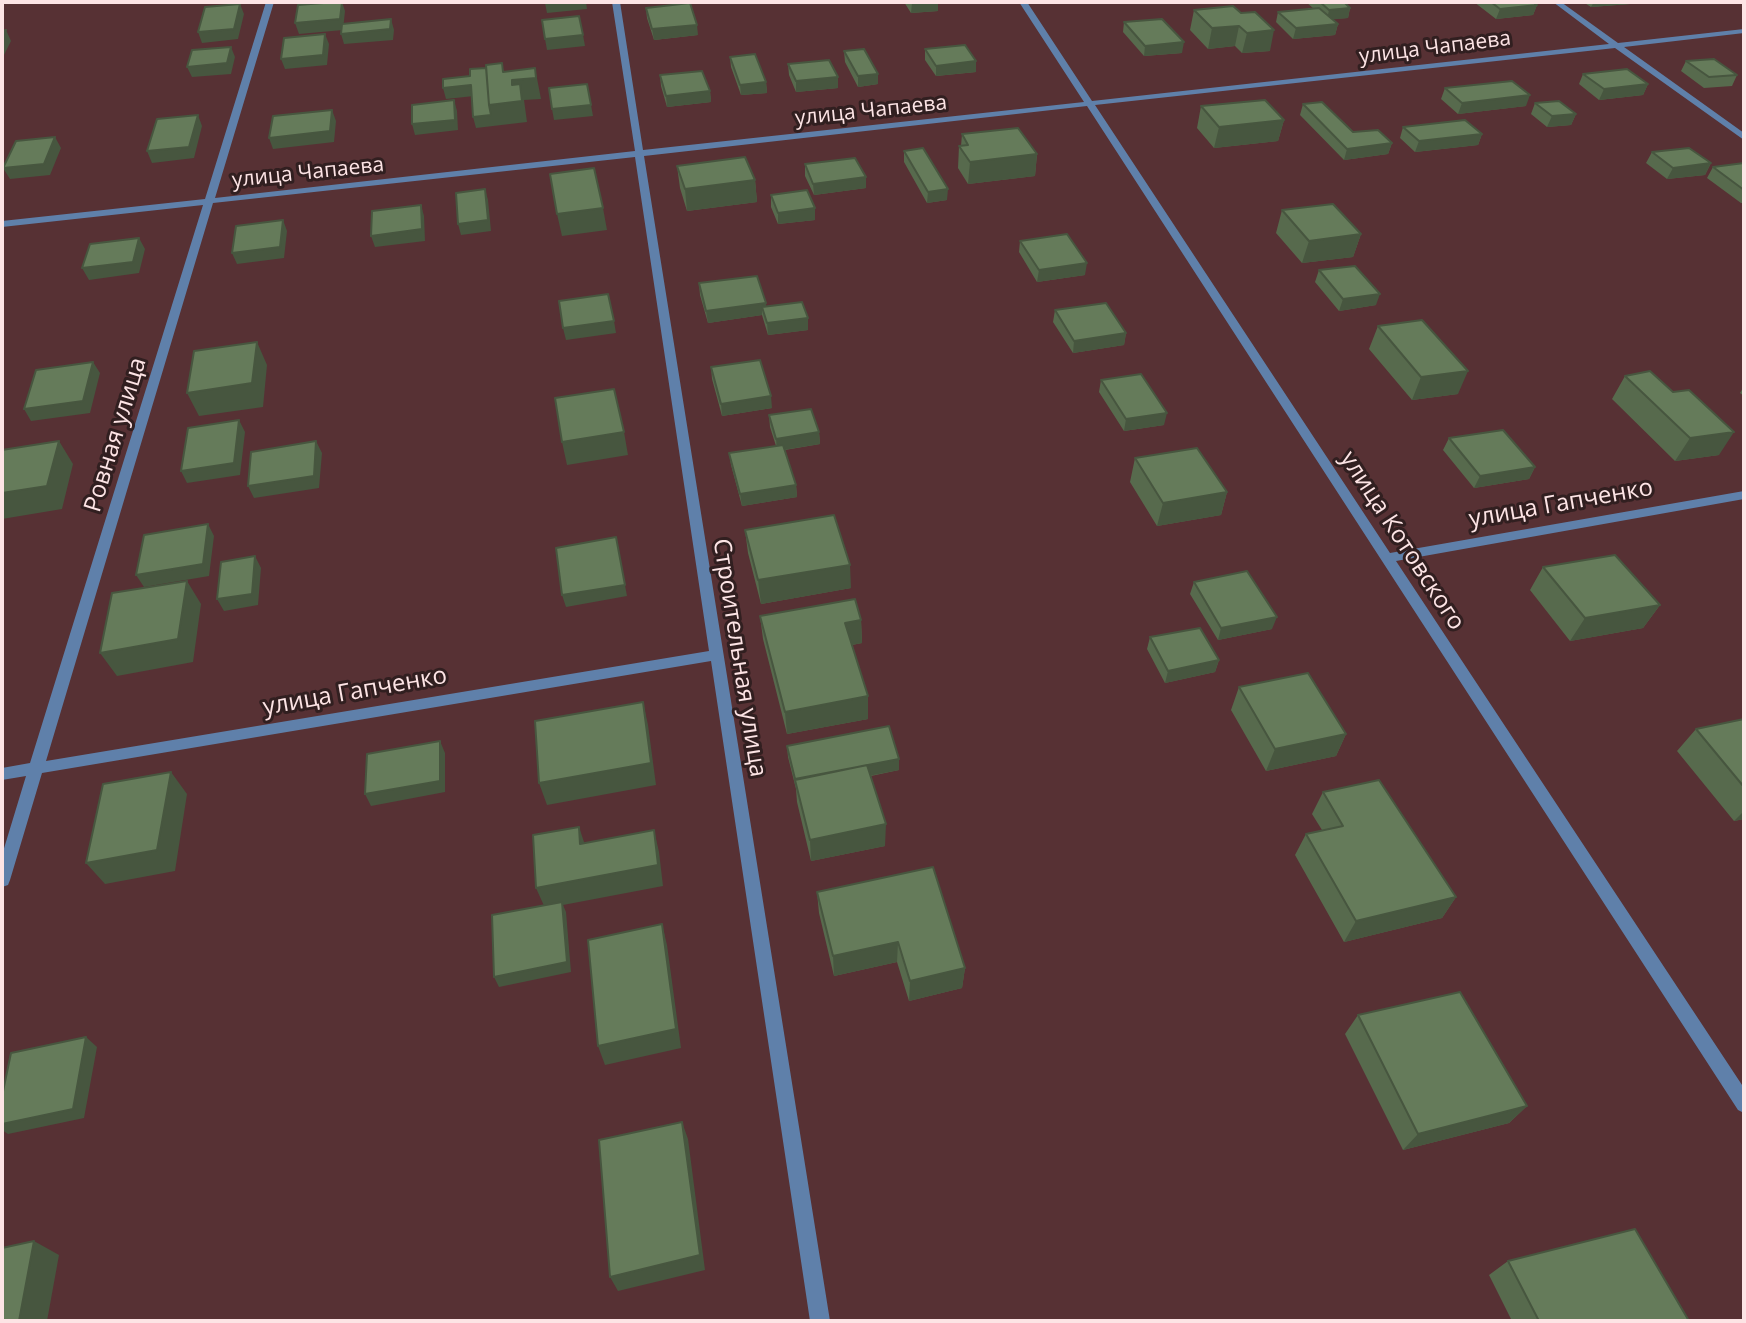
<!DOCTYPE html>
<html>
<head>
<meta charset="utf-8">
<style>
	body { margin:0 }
	#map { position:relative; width:1746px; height:1323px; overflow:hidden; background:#573134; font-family:"Open Sans",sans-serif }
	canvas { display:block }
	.frame { position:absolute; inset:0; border:4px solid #fde4e5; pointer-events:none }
</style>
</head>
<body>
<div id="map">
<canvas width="1746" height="1323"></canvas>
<div class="frame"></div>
</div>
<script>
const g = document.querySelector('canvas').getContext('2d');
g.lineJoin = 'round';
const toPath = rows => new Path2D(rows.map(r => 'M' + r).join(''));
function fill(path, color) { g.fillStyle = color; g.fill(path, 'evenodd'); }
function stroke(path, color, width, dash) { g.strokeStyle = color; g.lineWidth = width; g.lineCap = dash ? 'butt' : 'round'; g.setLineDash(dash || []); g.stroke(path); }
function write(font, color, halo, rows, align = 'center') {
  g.font = font + ' "Open Sans",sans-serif'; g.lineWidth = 6; g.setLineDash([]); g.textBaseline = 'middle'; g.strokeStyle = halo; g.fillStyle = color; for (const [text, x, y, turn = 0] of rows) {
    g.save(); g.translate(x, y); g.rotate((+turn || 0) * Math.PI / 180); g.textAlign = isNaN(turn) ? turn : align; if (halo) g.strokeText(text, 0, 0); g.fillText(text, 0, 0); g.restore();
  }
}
const minor = toPath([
	[266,2,274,2,215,198,635,151,612,2,620,2,643,150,1084,102,1019,2,1027,2,1092,101,1609,44,1553,2,1561,2,1618,43,1744,29,1744,33,1624,47,1744,133,1744,140,1615,48,1095,105,1390,553,1744,491,1744,499,1396,561,1744,1088,1744,1113,1738,1110,1087,106,644,156,830,1321,810,1321,711,661,42,773,10,880,8,885,2,887,2,855,26,776,2,780,2,768,30,763,203,205,2,227,2,221,205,199,266,2],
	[635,157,709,651,46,761,213,203,635,157]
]);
const wall = toPath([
	[904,2,938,2,938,11,911,13],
	[1306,2,1344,2,1350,8,1348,18,1332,19,1338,24,1335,35,1293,39,1276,22,1278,12,1314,9],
	[1474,2,1532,2,1537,5,1533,15,1496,19],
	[1583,2,1630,2,1630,4,1591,7],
	[1233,6,1270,51,1242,53,1235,46,1208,49,1190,30,1194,10],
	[646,8,698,35,654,40,647,18],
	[1124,22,1182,53,1144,56,1123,32],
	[925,49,976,72,936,76,925,60],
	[844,51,878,84,858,87,845,62],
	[730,57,766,82,767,93,741,95,731,67],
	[1686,61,1737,75,1732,86,1704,88,1681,71],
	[788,64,838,77,838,88,796,92,789,75],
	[1583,74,1648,84,1643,95,1599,100,1579,84],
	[660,75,710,91,711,102,667,107,661,86],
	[1445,88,1526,106,1458,114,1441,99],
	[1535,103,1576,114,1571,125,1547,127,1531,114],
	[1303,104,1353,132,1392,143,1388,154,1344,160,1300,115],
	[1201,106,1284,120,1278,141,1214,148,1197,128],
	[1403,127,1482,134,1478,145,1415,152,1400,138],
	[962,134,1037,154,1035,176,968,184,958,168,959,146,961,146],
	[904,151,947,200,927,203,904,162],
	[1652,152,1711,163,1705,175,1667,179,1646,163],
	[1744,163,1744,203,1741,203,1707,178,1713,167],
	[805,164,866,188,814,195,805,176],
	[677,166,755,180,757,202,687,211,680,188],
	[771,195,815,208,815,220,778,224,771,207],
	[1282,210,1361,234,1353,257,1302,263,1276,233],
	[1020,241,1085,275,1037,282,1019,252],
	[1319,270,1376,305,1339,311,1315,282],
	[699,283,766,303,766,307,808,318,808,330,768,335,762,315,708,323,700,295],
	[1055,310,1126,333,1124,345,1073,353,1053,322],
	[1378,326,1458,394,1412,400,1369,349],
	[711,367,772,408,722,416,712,379],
	[1625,376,1719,455,1675,461,1612,399],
	[1101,380,1164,425,1124,431,1099,392],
	[1744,386,1744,396,1740,393],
	[769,415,819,432,820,444,785,450,796,485,797,497,742,506,731,465,729,453,776,446,770,427],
	[1449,438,1535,467,1529,479,1474,488,1443,450],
	[1135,458,1227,492,1221,515,1157,526,1130,482],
	[745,530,851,588,761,604,748,553],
	[1543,567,1660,605,1643,628,1570,641,1530,590],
	[1194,582,1272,629,1218,640,1190,594],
	[760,616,861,620,862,643,852,645,868,696,868,719,787,734,763,639],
	[1150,637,1219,660,1215,672,1165,683,1147,649],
	[1239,687,1346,734,1336,756,1266,771,1231,710],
	[1744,719,1744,819,1734,821,1677,751,1696,729],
	[787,746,899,770,871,776,885,846,811,861,797,802,796,789,788,757],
	[1323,792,1456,897,1442,918,1344,942,1295,855,1306,834,1322,830,1312,814],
	[817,892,965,968,962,988,909,1001,897,962,834,976,819,913],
	[1358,1015,1527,1106,1509,1123,1403,1150,1345,1034],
	[1508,1261,1689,1321,1512,1321,1489,1275]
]);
const shadedWall = toPath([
	[342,2,345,11,343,30,299,34,295,23],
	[557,2,586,2,587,9,547,13,545,3],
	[925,2,938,2,938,11,911,13,912,3],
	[1594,2,1630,2,1630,4,1591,7],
	[240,4,244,14,238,39,202,43,198,32],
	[1537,5,1533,15,1496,19,1500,9],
	[1350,8,1348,18,1327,20,1329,10],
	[391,19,394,30,393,40,344,44,341,34],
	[1338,24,1335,35,1293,39,1296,28],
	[697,25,698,35,654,40,652,29],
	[1239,26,1235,46,1208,49,1212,28],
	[6,30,11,41,2,59,2,38],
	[1274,30,1270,51,1242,53,1247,33],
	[325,34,329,44,327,65,285,69,281,59],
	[583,35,585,46,547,50,545,39],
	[1184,42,1182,53,1144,56,1145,46],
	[231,47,235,57,231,74,192,77,187,67],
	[976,61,976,72,936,76,936,66],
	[535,68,541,99,524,100,527,122,476,128,473,117,489,105,512,80],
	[878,74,878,84,858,87,858,76],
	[838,77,838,88,796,92,796,81],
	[766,82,767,93,741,95,740,85],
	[1648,84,1643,95,1599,100,1604,89],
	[471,85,474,96,446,99,443,88],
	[710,91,711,102,667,107,666,96],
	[1530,95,1526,106,1458,114,1462,103],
	[454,100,457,111,458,130,415,135,412,124],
	[591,105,593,116,554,120,552,109],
	[332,110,336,121,334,142,273,149,269,138],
	[1576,114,1571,125,1547,127,1552,116],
	[198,115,202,126,194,158,152,163,147,151],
	[1284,120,1278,141,1214,148,1219,127],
	[1482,134,1478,145,1415,152,1419,141],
	[55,137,61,148,50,175,10,179,3,168],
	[1392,143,1388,154,1344,160,1347,149],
	[1037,154,1035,176,968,184,970,162],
	[1711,163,1705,175,1667,179,1673,168],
	[866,177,866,188,814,195,813,184],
	[755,180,757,202,687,211,685,189],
	[485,189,488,200,491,231,461,235,458,224],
	[948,189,947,200,927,203,928,192],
	[421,205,424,216,425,241,375,247,371,236],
	[603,208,607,230,562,236,557,214],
	[815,208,815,220,778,224,778,213],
	[283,220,287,231,284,258,237,264,232,253],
	[1361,234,1353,257,1302,263,1309,241],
	[139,238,145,249,139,273,89,280,82,268],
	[1087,263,1085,275,1037,282,1039,270],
	[1380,294,1376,305,1339,311,1343,299],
	[766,303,767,314,762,307,762,315,708,323,706,311],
	[808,318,808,330,768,335,767,323],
	[614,321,616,333,566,340,563,328],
	[1126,333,1124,345,1073,353,1074,341],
	[257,342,267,365,263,407,199,416,187,393],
	[93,362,100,373,90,413,31,421,24,409],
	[1468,371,1458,394,1412,400,1421,377],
	[771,396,772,408,722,416,721,404],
	[1167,413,1164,425,1124,431,1126,419],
	[239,420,245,432,240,475,187,483,181,471],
	[624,432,628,455,567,465,562,442],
	[819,432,820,444,777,451,776,439],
	[1734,432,1719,455,1675,461,1690,438],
	[59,441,73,464,62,509,2,519,2,493],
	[316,441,322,453,319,488,254,498,248,486],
	[1535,467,1529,479,1474,488,1480,476],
	[796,485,797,497,742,506,740,494],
	[1227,492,1221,515,1157,526,1163,503],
	[208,524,214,536,209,576,144,587,136,575],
	[616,537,627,596,566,607,562,595],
	[255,556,261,568,258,605,224,611,217,599],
	[850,565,851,588,761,604,758,580],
	[187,581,201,604,193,662,117,676,100,653],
	[1660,605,1643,628,1570,641,1585,618],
	[1277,617,1272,629,1218,640,1221,628],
	[861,620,862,643,846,646,845,623],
	[1219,660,1215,672,1165,683,1168,671],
	[868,696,868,719,787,734,785,712],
	[643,702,648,725,656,785,547,805,539,783],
	[1346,734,1336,756,1266,771,1275,749],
	[440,741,445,753,445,792,371,806,365,794],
	[899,759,899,770,797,790,795,779],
	[171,772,187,794,175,871,105,884,86,863],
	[1744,811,1744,819,1734,821],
	[886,824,885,846,811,861,810,840],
	[579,827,586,848,580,844],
	[654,830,659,852,663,886,563,905,566,912,571,972,499,987,494,977,545,908,536,888],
	[1456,897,1442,918,1344,942,1356,921],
	[662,924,667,945,681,1048,605,1065,598,1046],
	[898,942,897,962,834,976,833,956],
	[965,968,962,988,909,1001,910,981],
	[86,1037,97,1047,84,1118,8,1134,2,1130,2,1124],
	[1527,1106,1509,1123,1403,1150,1418,1134],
	[682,1122,688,1139,705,1270,618,1291,610,1277],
	[34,1241,59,1255,47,1321,19,1321]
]);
const building = toPath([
	[336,2,342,2,340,19,295,23,298,5,336,2],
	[1320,2,1344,2,1350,8,1329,10,1320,2],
	[1491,2,1532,2,1537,5,1500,9,1491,2],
	[690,3,697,25,652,29,646,8,690,3],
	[240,4,234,29,198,32,205,7,240,4],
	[1233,6,1241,13,1255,12,1274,30,1247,33,1239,26,1212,28,1194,10,1233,6],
	[1319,8,1338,24,1296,28,1278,12,1319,8],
	[579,16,583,35,545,39,542,20,579,16],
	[391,19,390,29,341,34,342,24,391,19],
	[1162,19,1184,42,1145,46,1124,22,1162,19],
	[6,30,2,38,2,31,6,30],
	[325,34,323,55,281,59,284,38,325,34],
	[965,45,976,61,936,66,925,49,965,45],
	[231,47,227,63,187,67,192,50,231,47],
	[864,49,878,74,858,76,844,51,864,49],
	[755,54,766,82,740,85,730,57,755,54],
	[1714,59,1737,75,1709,77,1686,61,1714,59],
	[829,60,838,77,796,81,788,64,829,60],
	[502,63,503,72,535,68,536,78,512,80,512,85,520,84,522,101,489,105,486,65,502,63],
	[486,68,489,105,491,115,473,117,471,85,443,88,443,79,470,76,470,69,486,68],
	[1627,69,1648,84,1604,89,1583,74,1627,69],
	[702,71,710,91,666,96,660,75,702,71],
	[1512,81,1530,95,1462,103,1445,88,1512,81],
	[587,84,591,105,552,109,549,88,587,84],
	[454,100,455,120,412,124,412,105,454,100],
	[1265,100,1284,120,1219,127,1201,106,1265,100],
	[1559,101,1576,114,1552,116,1535,103,1559,101],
	[1322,102,1353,132,1378,130,1392,143,1347,149,1303,104,1322,102],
	[332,110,330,131,269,138,273,116,332,110],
	[198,115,189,147,147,151,157,119,198,115],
	[1465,120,1482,134,1419,141,1403,127,1465,120],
	[1018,128,1037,154,970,162,959,146,968,145,962,134,1018,128],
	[55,137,44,164,3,168,16,141,55,137],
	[923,148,948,189,928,192,904,151,923,148],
	[1689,148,1711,163,1673,168,1652,152,1689,148],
	[745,157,755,180,685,189,677,166,745,157],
	[855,158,866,177,813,184,805,164,855,158],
	[1744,163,1744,190,1713,167,1744,163],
	[594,168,603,208,557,214,550,174,594,168],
	[485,189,488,220,458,224,456,193,485,189],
	[807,190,815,208,778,213,771,195,807,190],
	[1333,204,1361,234,1309,241,1282,210,1333,204],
	[421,205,422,229,371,236,372,211,421,205],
	[283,220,280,247,232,253,236,226,283,220],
	[1067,234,1087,263,1039,270,1020,241,1067,234],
	[139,238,133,262,82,268,90,244,139,238],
	[1355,266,1380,294,1343,299,1319,270,1355,266],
	[757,276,766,303,706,311,699,283,757,276],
	[608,294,614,321,563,328,559,301,608,294],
	[802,302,808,318,767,323,762,307,802,302],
	[1106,303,1126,333,1074,341,1055,310,1106,303],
	[1422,320,1468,371,1421,377,1378,326,1422,320],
	[257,342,252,383,187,393,194,351,257,342],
	[760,360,771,396,721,404,711,367,760,360],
	[93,362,83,401,24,409,36,370,93,362],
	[1650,371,1673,392,1689,390,1734,432,1690,438,1625,376,1650,371],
	[1141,374,1167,413,1126,419,1101,380,1141,374],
	[614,389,624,432,562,442,555,398,614,389],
	[811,409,819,432,776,439,769,415,811,409],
	[239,420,234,463,181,471,188,428,239,420],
	[1503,430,1535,467,1480,476,1449,438,1503,430],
	[59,441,47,486,2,493,2,450,59,441],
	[316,441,314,476,248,486,251,452,316,441],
	[783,445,796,485,740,494,729,453,783,445],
	[1197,448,1227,492,1163,503,1135,458,1197,448],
	[834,515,850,565,758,580,745,530,834,515],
	[208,524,203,564,136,575,144,535,208,524],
	[616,537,625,585,562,595,556,548,616,537],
	[1615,555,1660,605,1585,618,1543,567,1615,555],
	[255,556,252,594,217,599,221,562,255,556],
	[1247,571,1277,617,1221,628,1194,582,1247,571],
	[187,581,178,639,100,653,112,593,187,581],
	[855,599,861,620,845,623,868,696,785,712,760,616,855,599],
	[1200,628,1219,660,1168,671,1150,637,1200,628],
	[1308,673,1346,734,1275,749,1239,687,1308,673],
	[643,702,651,763,539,783,535,721,643,702],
	[1744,719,1744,787,1696,729,1744,719],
	[889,726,899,759,795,779,787,746,889,726],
	[440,741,440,781,365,794,367,754,440,741],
	[867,765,886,824,810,840,795,780,867,765],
	[171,772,157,850,86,863,103,784,171,772],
	[1379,780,1456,897,1356,921,1306,834,1343,826,1323,792,1379,780],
	[579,827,580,844,654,830,658,865,536,888,533,835,579,827],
	[933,867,965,968,910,981,898,942,833,956,817,892,933,867],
	[562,902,567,962,494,977,492,915,562,902],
	[662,924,676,1029,598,1046,588,940,662,924],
	[1460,992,1527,1106,1418,1134,1358,1015,1460,992],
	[86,1037,73,1109,2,1124,2,1096,11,1053,86,1037],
	[682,1122,700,1255,610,1277,599,1140,682,1122],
	[1635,1229,1689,1321,1539,1321,1508,1261,1635,1229],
	[34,1241,19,1321,2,1321,2,1248,34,1241]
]);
const farStreetnames = [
	["улица Чапаева",1435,48,-7],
	["улица Чапаева",871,111,-6],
	["улица Чапаева",308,173,-6]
];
const streetNames = [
	["Ровная улица",116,435,-73],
	["улица Гапченко",1561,504,-10],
	["улица Котовского",1402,541,57],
	["Строительная улица",739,658,81],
	["улица Гапченко",355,692,-10]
];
fill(minor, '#5f80aa');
fill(wall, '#576a4d');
fill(shadedWall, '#47563f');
fill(building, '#657b5a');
stroke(building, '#47563f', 2);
write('21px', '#fde4e5', '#311f20', farStreetnames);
write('24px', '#fde4e5', '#311f20', streetNames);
</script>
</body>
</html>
